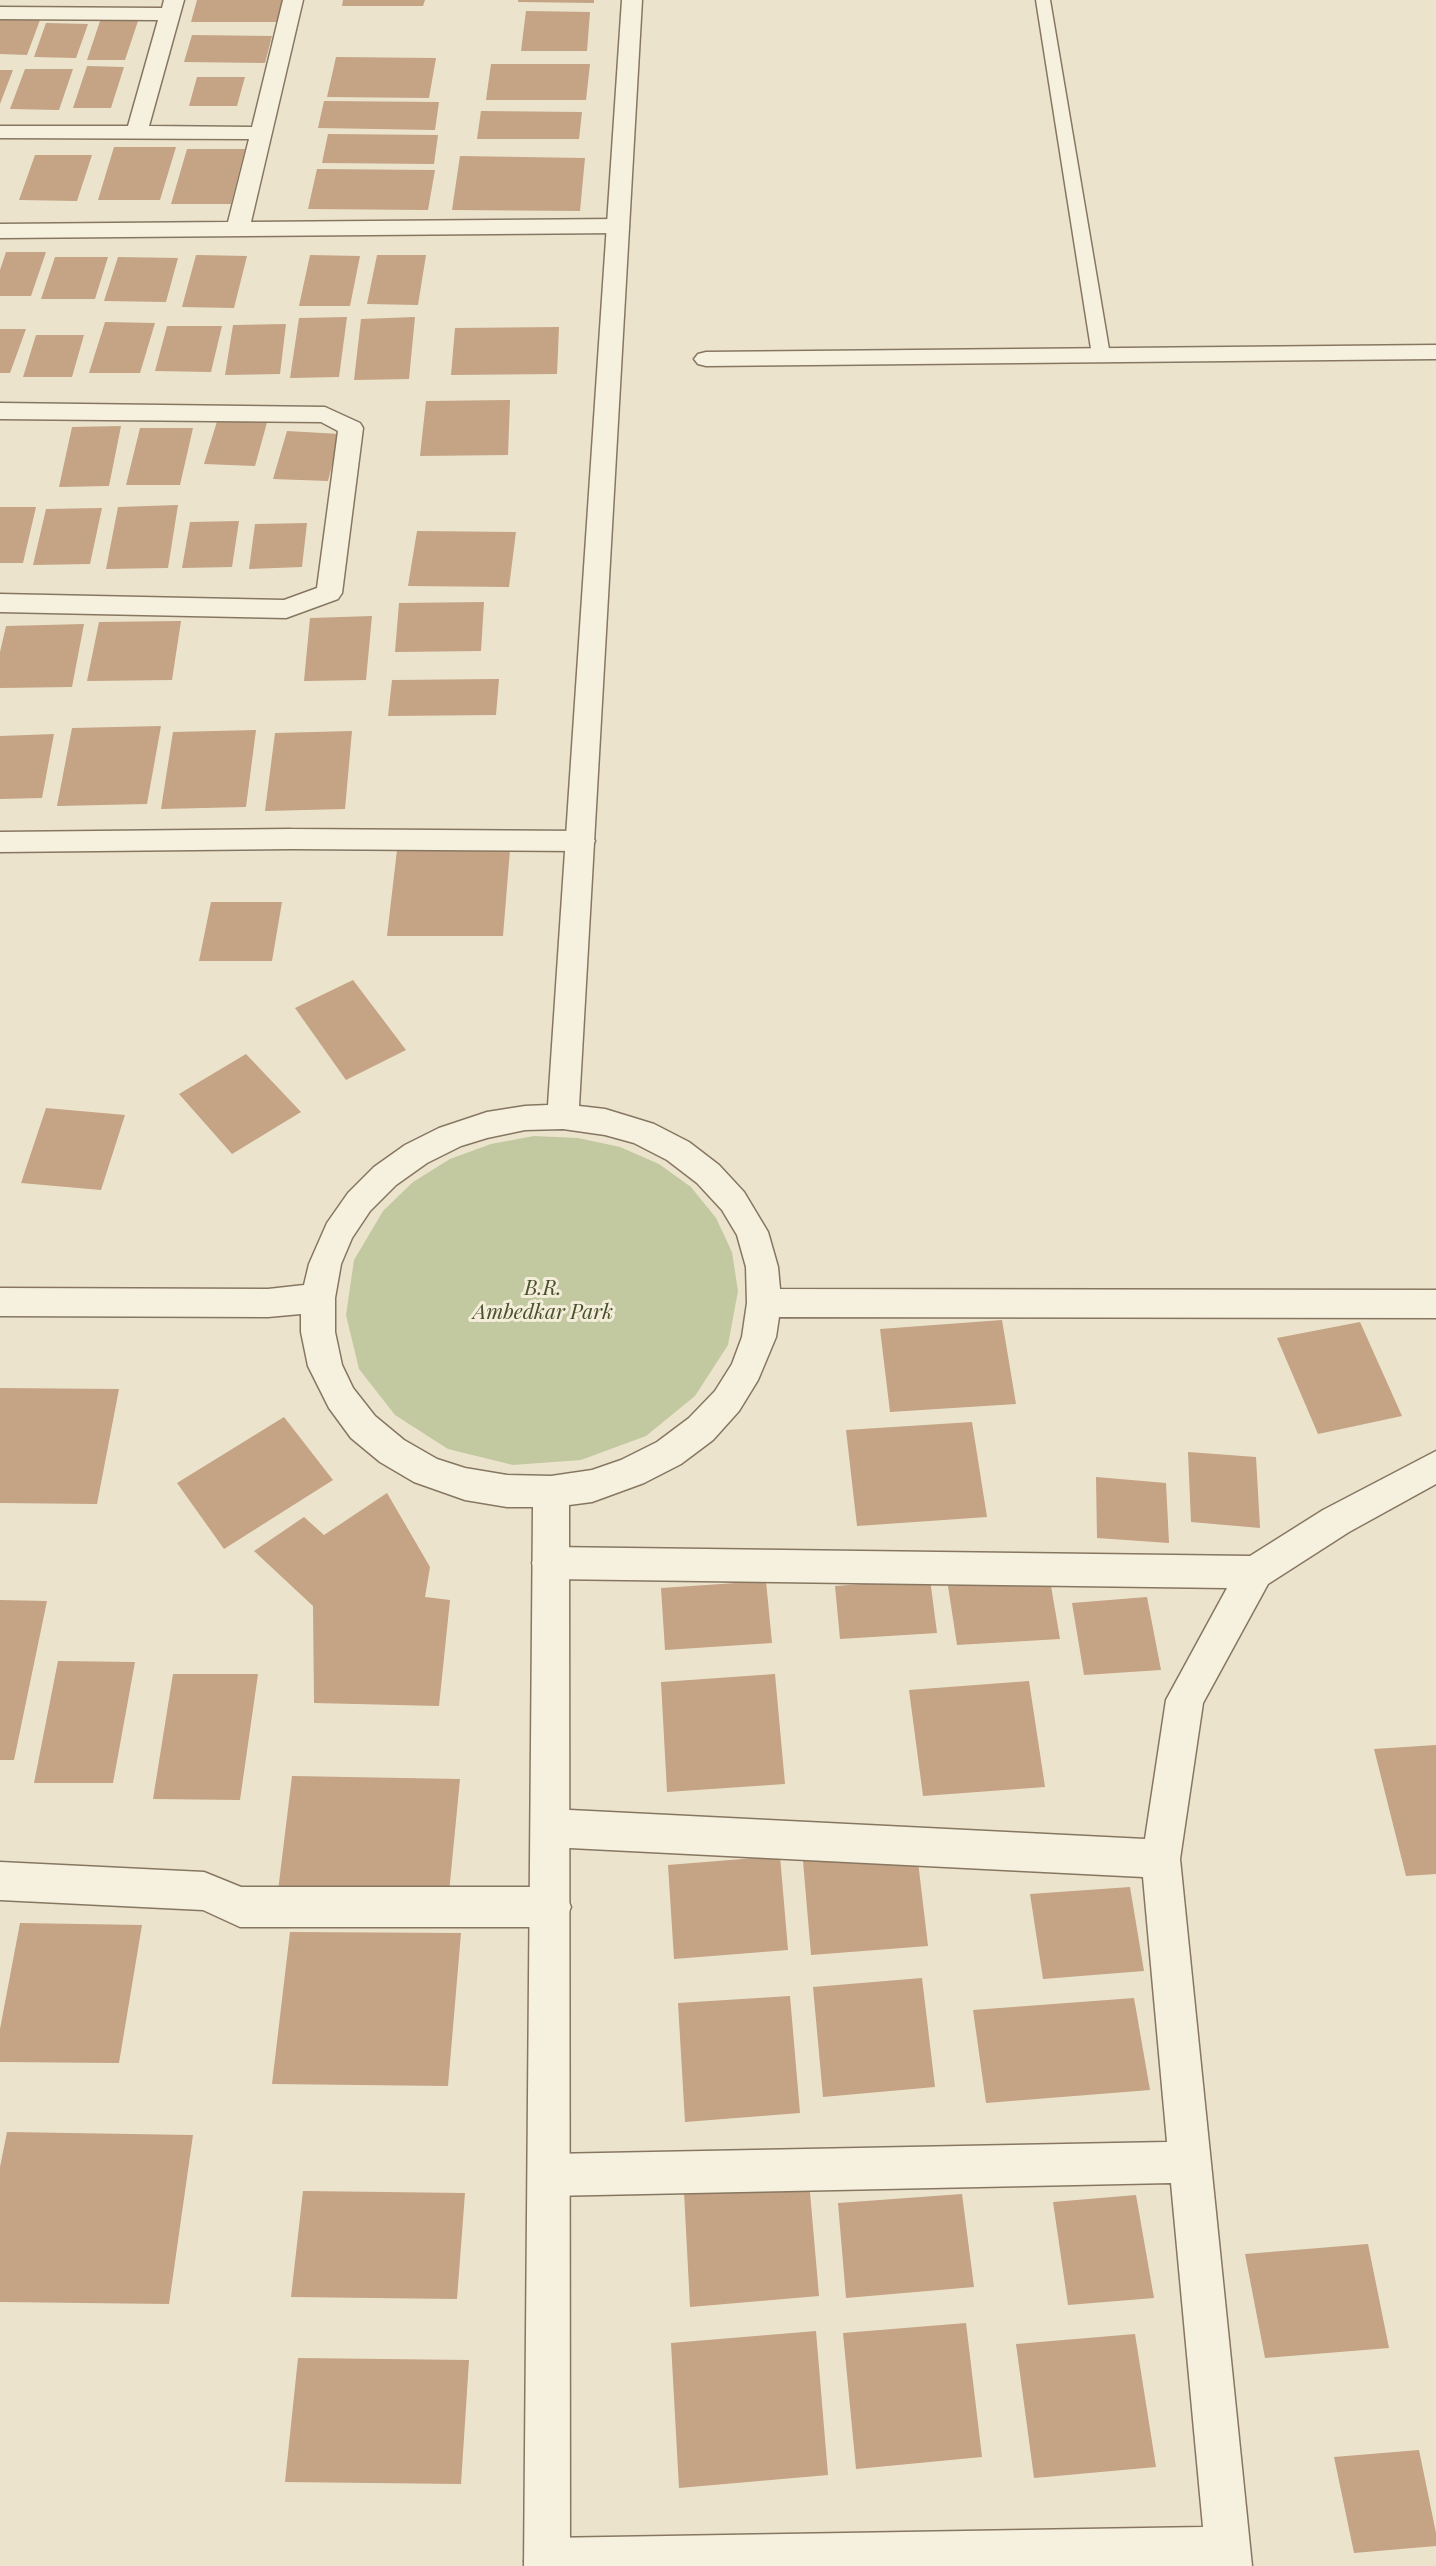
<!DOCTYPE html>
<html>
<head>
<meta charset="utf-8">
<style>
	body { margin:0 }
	canvas { display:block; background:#ebe3cc }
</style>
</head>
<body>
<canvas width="1436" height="2566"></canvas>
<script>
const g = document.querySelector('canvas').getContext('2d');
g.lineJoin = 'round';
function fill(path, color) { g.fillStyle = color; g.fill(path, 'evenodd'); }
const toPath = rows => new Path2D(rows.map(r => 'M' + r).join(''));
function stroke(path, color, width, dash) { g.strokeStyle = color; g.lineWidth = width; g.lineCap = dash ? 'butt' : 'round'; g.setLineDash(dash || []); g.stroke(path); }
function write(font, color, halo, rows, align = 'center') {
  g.font = font + ' "Playfair Display",serif'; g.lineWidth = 6; g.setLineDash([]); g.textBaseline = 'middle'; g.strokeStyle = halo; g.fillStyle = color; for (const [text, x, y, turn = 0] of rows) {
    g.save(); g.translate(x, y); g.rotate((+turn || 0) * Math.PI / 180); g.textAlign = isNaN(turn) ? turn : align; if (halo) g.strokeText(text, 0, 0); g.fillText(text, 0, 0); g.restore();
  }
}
const green = toPath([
	[534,1136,578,1138,620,1147,659,1164,691,1187,716,1218,732,1252,738,1291,728,1345,695,1396,646,1436,581,1460,513,1465,448,1449,395,1415,359,1369,346,1315,354,1260,383,1211,413,1182,450,1159,491,1144]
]);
const building = toPath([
	[197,0,282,0,277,22,191,22],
	[343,0,425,0,423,6,342,6],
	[518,0,594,0,594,3,518,2],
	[526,11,590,12,587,51,521,51],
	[0,20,40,20,27,55,0,54],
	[100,21,138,21,125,60,87,60],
	[46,23,88,24,76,58,34,57],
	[192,35,272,36,265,63,184,62],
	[336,57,436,58,429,98,327,97],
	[491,64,590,64,586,100,486,100],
	[87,66,124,67,111,108,73,108],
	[25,69,73,69,59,110,10,109],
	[0,70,13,70,0,104],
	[197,77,245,77,237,106,189,106],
	[324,101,439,102,435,130,318,128],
	[481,111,582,112,579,139,477,139],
	[328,134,438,135,434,164,322,163],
	[114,147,176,147,160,200,98,200],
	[187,149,245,149,231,204,171,204],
	[35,155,92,155,77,201,19,200],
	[460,156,585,158,580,211,452,210],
	[317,169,435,170,428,210,308,209],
	[6,252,46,252,31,296,0,296,0,270],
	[196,255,247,256,234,308,182,307],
	[310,255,360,256,350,306,299,306],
	[377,255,426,255,418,305,367,304],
	[55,257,108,257,95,299,41,299],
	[118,257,178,258,166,302,104,301],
	[347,317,339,377,290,378,299,318],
	[415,317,409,379,354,380,361,319],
	[105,322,155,323,140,373,89,373],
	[286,324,280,374,225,375,233,325],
	[167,326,222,326,211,372,155,371],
	[559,327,557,374,451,375,455,328],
	[0,329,26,329,10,373,0,373],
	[36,335,84,335,72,377,23,377],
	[510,400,508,455,420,456,426,401],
	[218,418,268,419,255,466,204,464],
	[121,426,109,486,59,487,72,427],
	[140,428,193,428,180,485,126,485],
	[287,431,340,434,328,481,273,479],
	[178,505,168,568,106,569,118,507],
	[0,507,36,507,23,563,0,563],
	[102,508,90,564,33,565,46,509],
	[239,521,232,567,182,568,190,522],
	[307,523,302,567,249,569,255,524],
	[417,531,516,532,509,587,408,586],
	[484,602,481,651,395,652,399,603],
	[372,616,366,680,304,681,310,618],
	[181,621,172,680,87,681,99,622],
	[84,624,72,687,0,688,0,652,6,626],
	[499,679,496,715,388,716,392,680],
	[161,726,147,804,57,806,72,728],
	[256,730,246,807,161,809,173,732],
	[352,731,345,809,265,811,275,733],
	[54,734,42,798,0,799,0,736],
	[397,850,510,850,503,936,387,936],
	[211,902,282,902,272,961,199,961],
	[353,980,406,1050,346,1080,295,1008],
	[246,1054,301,1112,232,1154,179,1094],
	[46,1108,125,1115,101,1190,21,1183],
	[1002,1320,1016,1404,890,1412,880,1329],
	[1360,1322,1402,1416,1318,1434,1277,1338],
	[0,1388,119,1389,97,1504,0,1503],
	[284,1417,333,1480,224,1549,177,1483],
	[972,1422,987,1517,857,1526,846,1430],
	[1188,1452,1256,1457,1260,1528,1191,1522],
	[1096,1477,1166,1483,1169,1543,1097,1538],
	[387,1493,430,1567,425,1597,450,1600,439,1706,314,1703,313,1606,254,1551,304,1517,324,1535],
	[930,1579,937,1633,840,1639,835,1586],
	[1050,1580,1060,1639,957,1645,948,1586],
	[766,1581,772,1643,665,1650,661,1588],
	[1147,1597,1161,1670,1084,1675,1072,1603],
	[0,1600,47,1601,14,1760,0,1760],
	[58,1661,135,1662,113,1783,34,1783],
	[173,1674,258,1674,240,1800,153,1799],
	[775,1674,785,1784,667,1792,661,1682],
	[1029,1681,1045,1787,923,1796,909,1690],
	[1436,1745,1436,1874,1406,1876,1374,1749],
	[292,1776,460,1779,449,1893,278,1891],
	[917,1853,928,1946,811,1955,803,1861],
	[780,1856,788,1950,674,1959,668,1865],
	[1130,1887,1144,1971,1043,1979,1030,1894],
	[20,1923,142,1925,119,2063,0,2062,0,2029],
	[290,1932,461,1933,448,2086,272,2084],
	[922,1978,935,2087,823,2097,813,1987],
	[790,1996,800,2113,685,2122,678,2003],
	[1134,1998,1150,2090,986,2103,973,2010],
	[7,2132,193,2135,169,2304,0,2302,0,2167],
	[809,2181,819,2296,690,2307,684,2192],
	[303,2191,465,2193,457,2299,291,2297],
	[962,2194,974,2287,846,2298,838,2203],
	[1136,2195,1154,2298,1068,2305,1053,2202],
	[1368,2244,1389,2348,1265,2358,1245,2254],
	[966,2323,982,2457,856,2469,843,2333],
	[816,2331,828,2475,679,2488,671,2343],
	[1135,2334,1156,2467,1034,2478,1016,2344],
	[298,2358,469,2360,461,2484,285,2482],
	[1419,2450,1436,2533,1436,2546,1354,2553,1334,2457]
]);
const service = toPath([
	[1036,0,1050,0,1110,355,1107,359,1101,360,1095,359,1092,355,1036,0]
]);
const minor = toPath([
	[164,0,184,0,149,126,252,127,283,0,303,0,251,222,618,219,626,221,629,226,626,231,618,233,0,238,0,224,228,222,249,139,0,138,0,126,128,126,158,20,0,19,0,7,162,8,164,0],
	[1436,345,1436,359,706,366,698,364,694,359,698,354,706,352,1436,345],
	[0,403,325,407,360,423,363,428,342,593,338,599,286,618,0,612,0,594,284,600,317,588,338,431,321,422,0,419,0,403],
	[291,829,581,831,591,834,595,841,591,848,581,851,291,849,0,852,0,832,291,829],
	[1436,1451,1436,1484,1349,1532,1268,1584,1203,1703,1180,1859,1252,2566,526,2566,524,2561,531,2545,547,2538,1203,2527,1171,2183,549,2196,534,2190,528,2175,534,2160,549,2154,1167,2142,1143,1877,550,1847,536,1841,531,1828,536,1815,550,1809,1145,1839,1166,1700,1227,1588,550,1579,537,1575,532,1563,537,1551,550,1547,1250,1556,1323,1510,1436,1451],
	[0,1862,204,1872,241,1887,551,1887,565,1893,571,1907,565,1921,551,1927,240,1927,203,1910,0,1900,0,1862]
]);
const tertiary = toPath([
	[622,0,642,0,579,1106,605,1109,654,1124,689,1142,719,1165,744,1192,768,1232,778,1267,780,1289,1436,1290,1436,1318,779,1317,776,1337,758,1380,739,1411,713,1440,681,1464,644,1483,592,1502,569,1505,570,2566,524,2566,533,1507,507,1507,465,1500,414,1482,380,1462,351,1438,329,1408,308,1366,301,1332,301,1314,268,1317,0,1316,0,1288,268,1289,304,1285,309,1264,327,1223,348,1193,374,1167,405,1145,439,1128,487,1112,525,1106,548,1105,622,0],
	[563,1129,605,1135,634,1143,667,1160,697,1183,722,1210,737,1235,746,1267,747,1303,742,1337,732,1364,715,1391,689,1418,657,1442,621,1460,592,1470,551,1476,507,1475,465,1468,437,1459,404,1440,375,1416,353,1388,342,1365,335,1332,335,1298,341,1264,352,1238,370,1211,396,1185,427,1163,461,1146,487,1138,525,1130,563,1129]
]);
const parkNames = [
	["B.R.",543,1288],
	["Ambedkar Park",543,1312]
];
fill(green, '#c2c9a0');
fill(building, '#c5a385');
stroke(service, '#877761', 3);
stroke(minor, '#877761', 3);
stroke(tertiary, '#877761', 3);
fill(service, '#f6f0de');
fill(minor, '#f6f0de');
fill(tertiary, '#f6f0de');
write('italic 21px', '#48532b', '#f3edda', parkNames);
</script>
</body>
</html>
